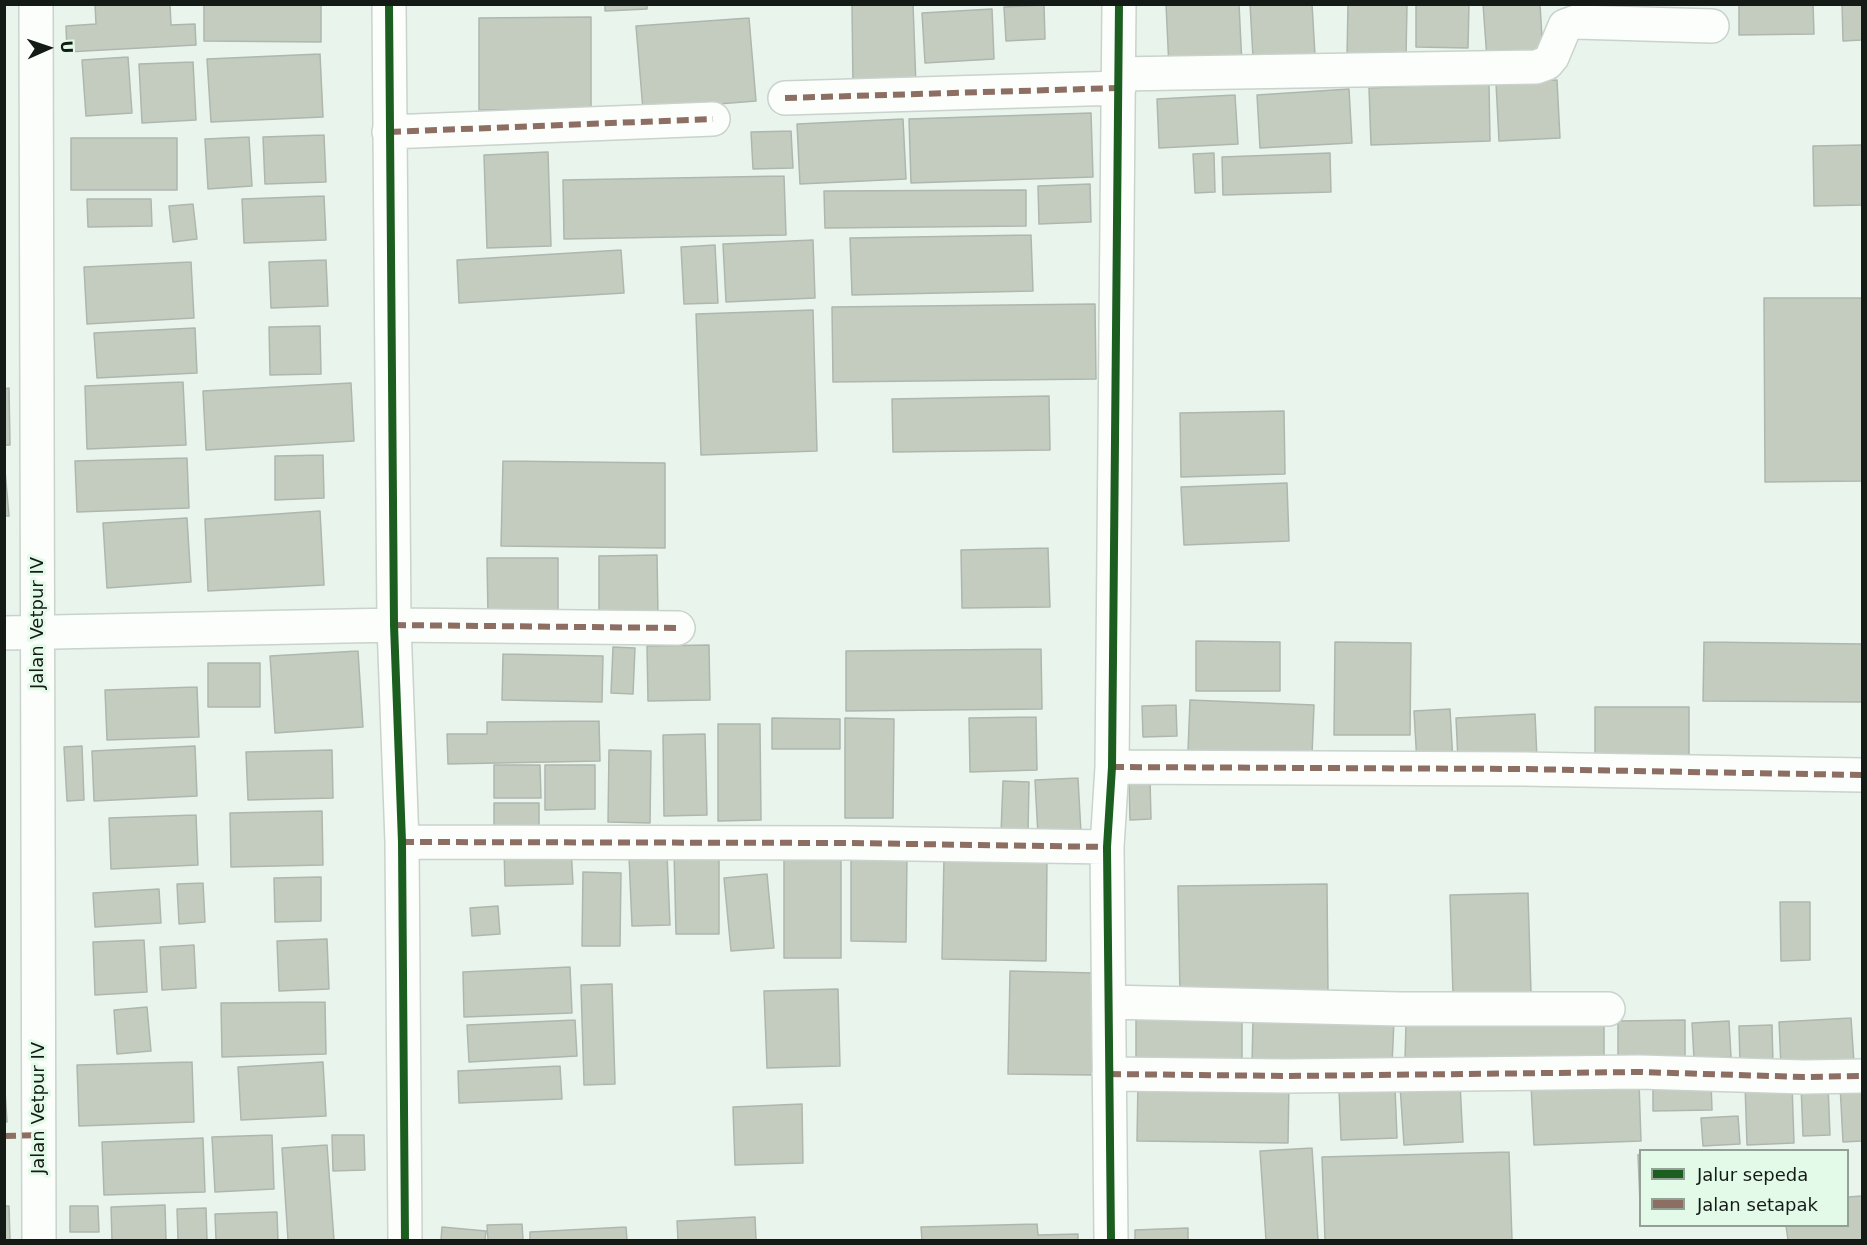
<!DOCTYPE html>
<html>
<head>
<meta charset="utf-8">
<style>
	body { margin:0 }
	#map { position:relative; width:1867px; height:1245px; overflow:hidden; background:#e9f5ec; font-family:"DejaVu Sans",sans-serif }
	canvas { display:block }
	.frame { position:absolute; inset:0; border:6px solid #141b16; pointer-events:none }
	.legend { position:absolute; left:1639px; top:1149px; width:210px; height:78px; box-sizing:border-box; background:#e4fae9; border:2px solid #91a195; margin:0; padding:8px 10px; list-style:none; font-size:18px; color:#141b16 }
	.legend li { display:flex; align-items:center; gap:12px; height:30px }
	.legend b { width:30px; border:2px solid #91a195 }
	.north { position:absolute; left:18px; top:18px; width:60px; height:60px; -webkit-text-stroke:4px #e4fae9; paint-order:stroke; rotate:87deg; font-size:16px; font-weight:700; line-height:24px; text-align:center; color:#141b16 }
	.north::after { content:''; display:block; margin:auto; width:21px; height:27px; background:#141b16; clip-path:polygon(50% 0,100% 100%,50% 72%,0 100%) }
</style>
</head>
<body>
<div id="map">
<canvas width="1867" height="1245"></canvas>
<div class="frame"></div>
<ul class="legend">
<li><b style="height:8px;background:#1b5e20"></b>Jalur sepeda</li>
<li><b style="height:8px;background:#8d6e63"></b>Jalan setapak</li>
</ul>
<div class="north">U</div>
</div>
<script>
const g = document.querySelector('canvas').getContext('2d');
g.lineJoin = 'round';
function fill(path, color) { g.fillStyle = color; g.fill(path, 'evenodd'); }
const toPath = rows => new Path2D(rows.map(r => 'M' + r).join(''));
function stroke(path, color, width, dash) { g.strokeStyle = color; g.lineWidth = width; g.lineCap = dash ? 'butt' : 'round'; g.setLineDash(dash || []); g.stroke(path); }
function write(font, color, halo, rows, align = 'center') {
  g.font = font + ' "DejaVu Sans",sans-serif'; g.lineWidth = 6; g.setLineDash([]); g.textBaseline = 'middle'; g.strokeStyle = halo; g.fillStyle = color; for (const [text, x, y, turn = 0] of rows) {
    g.save(); g.translate(x, y); g.rotate((+turn || 0) * Math.PI / 180); g.textAlign = isNaN(turn) ? turn : align; if (halo) g.strokeText(text, 0, 0); g.fillText(text, 0, 0); g.restore();
  }
}
const building = toPath([
	[95,4,170,4,171,25,195,24,196,45,67,52,66,26,96,24,95,4],
	[204,4,321,4,321,42,204,41,204,4],
	[605,4,647,4,647,9,605,11,605,4],
	[913,4,916,86,853,87,852,5,913,4],
	[1166,4,1239,4,1242,65,1169,68,1166,4],
	[1250,4,1312,4,1315,55,1253,58,1250,4],
	[1348,4,1407,4,1406,58,1347,58,1348,4],
	[1416,4,1469,4,1468,48,1416,47,1416,4],
	[1483,4,1540,4,1543,55,1487,59,1483,4],
	[1739,4,1813,4,1814,34,1739,35,1739,4],
	[1842,4,1862,4,1862,40,1843,41,1842,4],
	[1044,5,1045,39,1006,41,1004,7,1044,5],
	[992,9,994,59,925,63,922,13,992,9],
	[591,17,591,109,479,110,479,18,591,17],
	[749,18,756,101,643,110,636,26,749,18],
	[320,54,323,117,211,122,207,59,320,54],
	[128,57,132,113,86,116,82,60,128,57],
	[193,62,196,120,142,123,139,64,193,62],
	[1557,80,1560,138,1499,141,1496,83,1557,80],
	[1489,83,1490,141,1371,145,1369,88,1489,83],
	[1349,89,1352,143,1260,148,1257,95,1349,89],
	[1235,95,1238,144,1159,148,1157,99,1235,95],
	[1091,113,1093,177,911,183,909,119,1091,113],
	[903,119,906,179,800,184,797,124,903,119],
	[791,131,793,168,753,169,751,132,791,131],
	[324,135,326,182,265,184,263,137,324,135],
	[249,137,252,186,208,189,205,139,249,137],
	[71,138,177,138,177,190,71,190,71,138],
	[1862,145,1862,205,1814,206,1813,146,1862,145],
	[548,152,551,246,487,248,484,155,548,152],
	[1214,153,1215,192,1195,193,1193,154,1214,153],
	[1330,153,1331,192,1223,195,1222,157,1330,153],
	[784,176,786,235,564,239,563,180,784,176],
	[1090,184,1091,222,1039,224,1038,186,1090,184],
	[1026,190,1026,226,825,228,824,191,1026,190],
	[324,196,326,240,244,243,242,199,324,196],
	[87,199,151,199,152,226,88,227,87,199],
	[193,204,197,239,173,242,169,206,193,204],
	[1031,235,1033,291,852,295,850,238,1031,235],
	[813,240,815,298,726,302,723,244,813,240],
	[715,245,718,303,684,304,681,247,715,245],
	[621,250,624,293,459,303,457,260,621,250],
	[326,260,328,306,271,308,269,262,326,260],
	[191,262,194,318,87,324,84,267,191,262],
	[1764,298,1862,298,1862,481,1765,482,1764,298],
	[1095,304,1096,379,833,382,832,307,1095,304],
	[813,310,817,451,701,455,696,314,813,310],
	[320,326,321,374,270,375,269,327,320,326],
	[195,328,197,373,97,378,94,333,195,328],
	[183,382,186,445,87,449,85,386,183,382],
	[351,383,354,441,206,450,203,391,351,383],
	[9,388,10,445,4,445,4,389,9,388],
	[1049,396,1050,450,893,452,892,399,1049,396],
	[1284,411,1285,474,1181,477,1180,413,1284,411],
	[323,455,324,498,275,500,275,456,323,455],
	[187,458,189,508,77,512,75,461,187,458],
	[4,459,9,516,4,516,4,459],
	[503,461,665,463,665,548,501,546,503,461],
	[1287,483,1289,541,1184,545,1181,487,1287,483],
	[320,511,324,585,208,591,205,519,320,511],
	[187,518,191,582,107,588,103,523,187,518],
	[1048,548,1050,607,962,608,961,550,1048,548],
	[657,555,658,616,599,617,599,556,657,555],
	[487,558,558,558,558,616,488,616,487,558],
	[1196,641,1280,642,1280,691,1196,691,1196,641],
	[1335,642,1411,643,1410,735,1334,735,1335,642],
	[1704,642,1862,644,1862,702,1703,701,1704,642],
	[709,645,710,700,648,701,647,646,709,645],
	[613,647,635,648,633,694,611,693,613,647],
	[1041,649,1042,709,846,711,846,651,1041,649],
	[358,651,363,727,275,733,270,656,358,651],
	[503,654,603,656,602,702,502,700,503,654],
	[208,663,260,663,260,707,208,707,208,663],
	[197,687,199,737,107,740,105,690,197,687],
	[1190,700,1314,705,1312,755,1188,751,1190,700],
	[1176,705,1177,736,1143,737,1142,706,1176,705],
	[1595,707,1689,707,1689,761,1595,761,1595,707],
	[1450,709,1453,762,1417,764,1414,711,1450,709],
	[1535,714,1537,758,1458,761,1456,718,1535,714],
	[1036,717,1037,770,970,772,969,718,1036,717],
	[772,718,840,719,840,749,772,749,772,718],
	[845,718,894,719,893,818,845,818,845,718],
	[599,721,600,761,448,764,447,734,487,734,487,722,599,721],
	[718,724,760,724,761,820,718,821,718,724],
	[705,734,707,815,664,816,663,735,705,734],
	[82,746,84,800,67,801,64,747,82,746],
	[195,746,197,796,94,801,92,751,195,746],
	[332,750,333,798,248,800,246,752,332,750],
	[609,750,651,751,650,823,608,822,609,750],
	[494,765,540,765,541,798,494,798,494,765],
	[545,765,595,765,595,809,545,810,545,765],
	[1078,778,1081,833,1038,836,1035,780,1078,778],
	[1129,779,1150,779,1151,819,1130,820,1129,779],
	[1003,781,1029,782,1028,834,1001,833,1003,781],
	[494,803,539,803,539,833,494,834,494,803],
	[322,811,323,865,231,867,230,813,322,811],
	[196,815,198,865,111,869,109,818,196,815],
	[571,847,573,884,505,886,504,849,571,847],
	[674,852,719,852,719,934,676,934,674,852],
	[851,853,907,854,906,942,851,941,851,853],
	[667,854,670,925,632,926,629,856,667,854],
	[944,855,1047,858,1046,961,942,959,944,855],
	[841,856,841,958,784,958,784,857,841,856],
	[583,872,621,873,620,946,582,946,583,872],
	[767,874,774,948,731,951,724,878,767,874],
	[321,877,321,921,275,922,274,878,321,877],
	[203,883,205,922,179,924,177,884,203,883],
	[1327,884,1328,993,1180,996,1178,886,1327,884],
	[159,889,161,923,95,927,93,893,159,889],
	[1528,893,1531,993,1453,995,1450,895,1528,893],
	[1780,902,1810,902,1810,960,1781,961,1780,902],
	[498,906,500,934,472,936,470,908,498,906],
	[327,939,329,989,279,991,277,941,327,939],
	[144,940,147,992,95,995,93,942,144,940],
	[194,945,196,988,162,990,160,947,194,945],
	[570,967,572,1013,464,1017,463,972,570,967],
	[1010,971,1094,973,1092,1075,1008,1074,1010,971],
	[612,984,615,1084,584,1085,581,985,612,984],
	[838,989,840,1066,767,1068,764,991,838,989],
	[325,1002,326,1054,222,1057,221,1003,325,1002],
	[147,1007,151,1051,117,1054,114,1010,147,1007],
	[1136,1016,1242,1016,1242,1062,1136,1063,1136,1016],
	[1851,1018,1854,1063,1781,1067,1779,1022,1851,1018],
	[1253,1019,1394,1020,1392,1065,1252,1064,1253,1019],
	[575,1020,577,1056,469,1062,467,1025,575,1020],
	[1685,1020,1685,1057,1618,1057,1618,1021,1685,1020],
	[1604,1021,1604,1058,1405,1060,1406,1023,1604,1021],
	[1729,1021,1731,1057,1694,1059,1692,1023,1729,1021],
	[1772,1025,1773,1064,1740,1064,1739,1026,1772,1025],
	[192,1062,194,1122,79,1126,77,1065,192,1062],
	[323,1062,326,1116,241,1120,238,1067,323,1062],
	[560,1066,562,1099,459,1103,458,1071,560,1066],
	[4,1074,7,1122,4,1122,4,1074],
	[1138,1080,1289,1082,1288,1143,1137,1141,1138,1080],
	[1639,1082,1641,1141,1534,1145,1531,1085,1639,1082],
	[1711,1082,1712,1110,1653,1111,1653,1083,1711,1082],
	[1460,1083,1463,1142,1404,1145,1400,1086,1460,1083],
	[1792,1084,1794,1143,1747,1145,1745,1085,1792,1084],
	[1828,1084,1830,1135,1803,1136,1801,1085,1828,1084],
	[1862,1084,1862,1141,1843,1142,1840,1085,1862,1084],
	[1395,1087,1397,1138,1341,1140,1339,1089,1395,1087],
	[802,1104,803,1163,735,1165,733,1107,802,1104],
	[1738,1116,1740,1144,1703,1146,1701,1118,1738,1116],
	[272,1135,274,1189,215,1192,212,1137,272,1135],
	[332,1135,364,1135,365,1170,333,1171,332,1135],
	[203,1138,205,1192,104,1195,102,1142,203,1138],
	[327,1145,334,1240,288,1240,282,1148,327,1145],
	[1312,1148,1318,1240,1266,1240,1260,1151,1312,1148],
	[1509,1152,1512,1240,1325,1240,1322,1157,1509,1152],
	[1640,1154,1640,1203,1638,1155,1640,1154],
	[1862,1196,1862,1240,1788,1240,1786,1226,1848,1226,1848,1197,1862,1196],
	[165,1205,166,1240,112,1240,111,1207,165,1205],
	[4,1206,9,1206,10,1240,4,1240,4,1206],
	[70,1206,98,1206,99,1232,70,1232,70,1206],
	[206,1208,207,1240,178,1240,177,1209,206,1208],
	[277,1212,278,1240,216,1240,215,1214,277,1212],
	[755,1217,756,1240,678,1240,677,1221,755,1217],
	[522,1224,523,1240,488,1240,487,1225,522,1224],
	[1037,1224,1038,1235,1078,1234,1078,1240,922,1240,921,1227,1037,1224],
	[442,1227,486,1231,485,1240,441,1240,442,1227],
	[626,1227,627,1240,530,1240,530,1232,626,1227],
	[1188,1228,1188,1240,1135,1240,1135,1230,1188,1228]
]);
const street = toPath([
	[36,4,39,1240],
	[389,4,394,625,402,842,405,1240],
	[1119,74,1536,67,1547,63,1552,57,1565,26,1576,22,1712,26],
	[785,98,1119,88],
	[389,132,713,119],
	[4,633,394,625,678,628],
	[1112,767,1522,769,1862,775],
	[402,842,848,843,1107,847],
	[1109,1002,1400,1009,1608,1009],
	[1109,1074,1287,1076,1640,1072,1804,1077,1862,1076],
	[1111,1240,1107,847,1112,767,1119,4]
]);
const quiet = toPath([
	[785,98,1119,88],
	[389,132,713,119],
	[394,625,678,628],
	[1112,767,1522,769,1862,775],
	[402,842,848,843,1107,847],
	[1109,1074,1287,1076,1640,1072,1804,1077,1862,1076],
	[4,1136,39,1135]
]);
const cycleway = toPath([
	[389,4,394,625,402,842,405,1240],
	[1111,1240,1107,847,1112,767,1119,4]
]);
const streetNames = [
	["Jalan Vetpur IV",38,623,-90],
	["Jalan Vetpur IV",39,1108,-90]
];
fill(building, '#c4ccbf');
stroke(building, '#afb6ae', 1.5);
stroke(street, '#c9d2cb', 36);
stroke(street, '#fcfefc', 33);
stroke(quiet, '#8d6e63', 6, [12, 6]);
stroke(cycleway, '#1b5e20', 8);
write('18px', '#141b16', '#e4fae9', streetNames);
</script>
</body>
</html>
